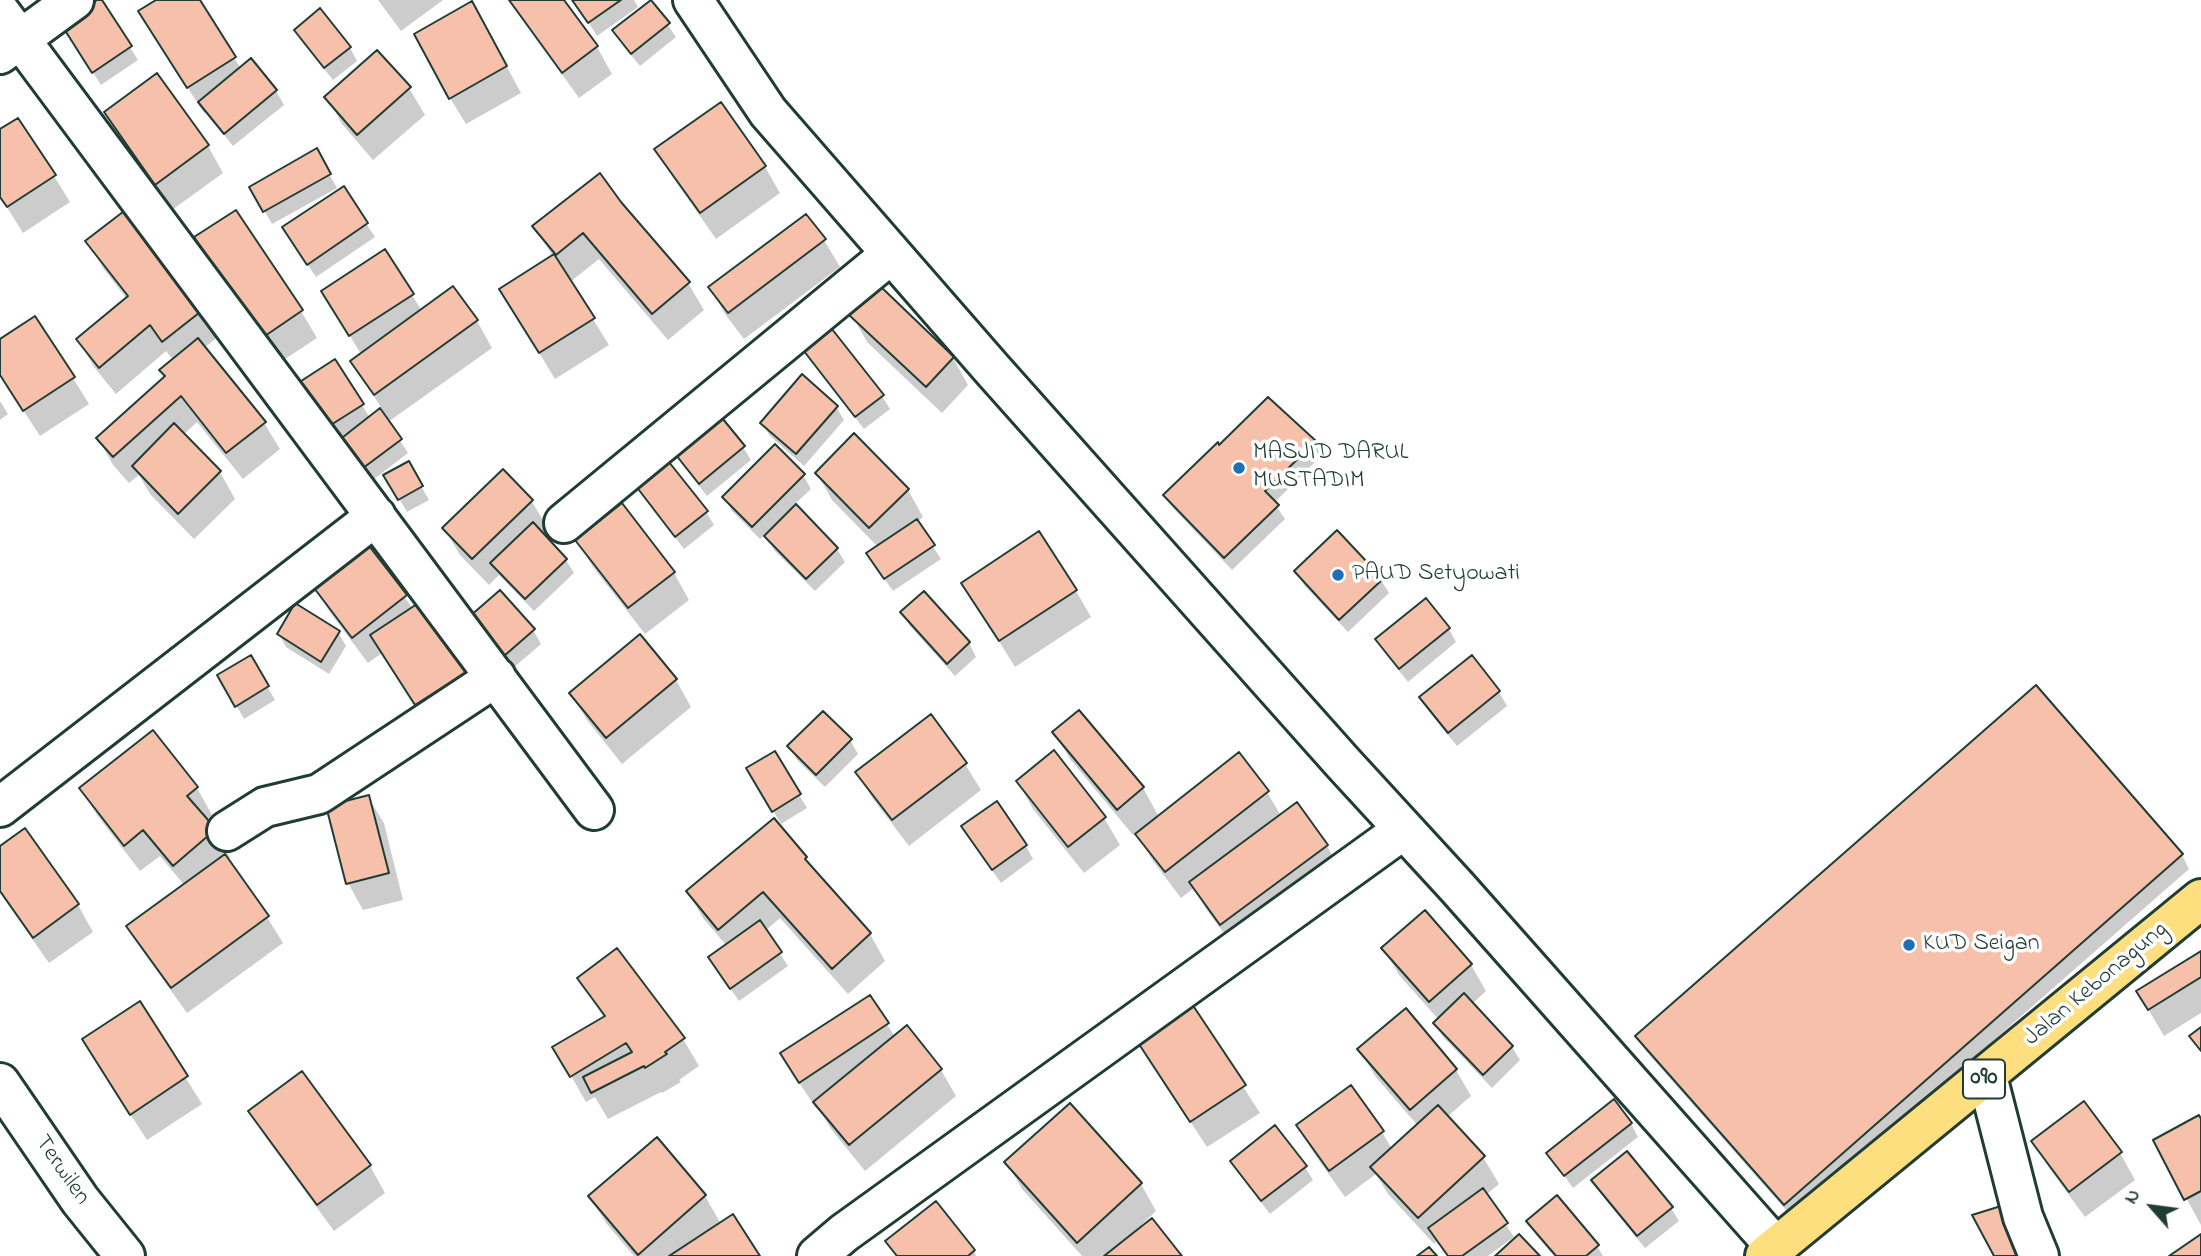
<!DOCTYPE html>
<html>
<head>
<meta charset="utf-8">
<style>
	body { margin:0 }
	#map { position:relative; width:2201px; height:1256px; overflow:hidden; background:#fff; font-family:"Indie Flower",sans-serif }
	canvas { display:block }
	.north { position:absolute; left:2117px; top:1172px; width:70px; height:70px; -webkit-text-stroke:5px #fff; paint-order:stroke; rotate:298deg; font-size:19px; font-weight:700; line-height:28px; text-align:center; color:#1f3d34 }
	.north::after { content:''; display:block; margin:auto; width:24px; height:32px; background:#1f3d34; clip-path:polygon(50% 0,100% 100%,50% 72%,0 100%) }
</style>
</head>
<body>
<div id="map">
<canvas width="2201" height="1256"></canvas>
<div class="north">N</div>
</div>
<script>
const g = document.querySelector('canvas').getContext('2d');
g.lineJoin = 'round';
function fill(path, color) { g.fillStyle = color; g.fill(path, 'evenodd'); }
const toPath = rows => new Path2D(rows.map(r => 'M' + r).join(''));
function stroke(path, color, width, dash) { g.strokeStyle = color; g.lineWidth = width; g.lineCap = dash ? 'butt' : 'round'; g.setLineDash(dash || []); g.stroke(path); }
function write(font, color, halo, rows, align = 'center') {
  g.font = font + ' "Indie Flower",sans-serif'; g.lineWidth = 7; g.setLineDash([]); g.textBaseline = 'middle'; g.strokeStyle = halo; g.fillStyle = color; for (const [text, x, y, turn = 0] of rows) {
    g.save(); g.translate(x, y); g.rotate((+turn || 0) * Math.PI / 180); g.textAlign = isNaN(turn) ? turn : align; if (halo) g.strokeText(text, 0, 0); g.fillText(text, 0, 0); g.restore();
  }
}
const shadow = toPath([
	[100,0,138,60,101,85,71,38],
	[159,0,198,0,241,69,251,61,276,91,284,105,233,146,206,112,204,113,156,39],
	[378,0,443,0,401,31],
	[509,0,562,0,597,47,612,74,579,98],
	[574,0,634,0,638,7,597,36],
	[652,2,676,37,640,66,622,44,614,31],
	[487,30,521,93,466,124,450,98],
	[296,31,350,48,357,61,333,80,304,44],
	[157,75,208,146,223,173,172,210,122,139,107,113],
	[409,88,425,115,373,160,342,124,327,97],
	[0,132,54,176,70,202,23,233,0,196],
	[657,150,765,167,780,193,716,239,672,176],
	[316,151,337,188,272,224,251,188],
	[343,189,375,237,316,277,292,241],
	[620,203,688,283,704,310,668,340,599,259,570,282,609,345,555,379,517,316,553,257,535,226],
	[128,211,218,337,204,348,264,423,280,449,243,479,197,422,183,435,220,472,235,499,194,539,150,494,139,475,129,483,113,465,98,438,166,378,162,371,174,361,166,351,116,394,94,367,78,340,127,299,103,268,88,241],
	[197,238,301,311,317,338,279,363,212,264],
	[824,240,840,267,744,339,725,314,710,288],
	[385,252,422,311,453,289,477,321,492,348,388,422,408,453,360,490,349,435,347,433,335,440,308,397,362,405,370,418,382,409,352,361,361,354,339,318],
	[852,315,953,358,968,385,942,413,867,342],
	[0,341,73,378,89,404,40,436,0,375],
	[802,346,882,396,890,409,864,429,810,359],
	[0,401,8,414,0,420],
	[836,407,844,420,804,466,770,436,762,423],
	[1315,442,1322,455,1274,503,1285,519,1232,570,1173,508,1165,495,1219,447],
	[743,447,751,460,707,496,682,464,675,451],
	[408,463,429,500,407,512,386,476],
	[503,471,532,502,548,528,542,534,566,560,574,573,534,611,499,575,489,585,460,555,444,528],
	[817,473,908,490,923,517,917,522,941,559,893,591,876,567,878,547,832,500],
	[803,475,811,489,794,505,837,549,845,562,815,591,774,550,765,534,760,539,732,511,725,498],
	[639,490,706,512,714,525,684,549],
	[621,506,674,573,689,600,645,634,593,567,577,541],
	[366,544,413,609,464,674,480,700,432,731,382,653,368,663,329,611,313,585],
	[1296,572,1381,580,1389,593,1348,632,1304,585],
	[963,583,1076,591,1091,617,1015,667],
	[500,592,533,630,541,644,505,675,472,637],
	[923,593,969,643,976,657,955,676,910,626,902,613],
	[1449,629,1456,642,1408,682,1385,653,1377,640],
	[338,632,346,646,329,674,286,647,279,634],
	[639,636,676,680,691,707,622,764,587,720,571,693],
	[250,657,275,700,244,719,219,675],
	[1471,657,1499,692,1507,706,1457,746,1429,711,1421,698],
	[2036,687,2182,855,2189,869,1792,1217,1645,1050,1637,1036],
	[1079,712,1143,788,1159,817,1267,792,1281,816,1296,804,1327,846,1342,873,1237,951,1206,909,1194,888,1181,898,1153,861,1136,833,1133,835,1070,759,1054,732],
	[850,740,858,754,825,787,797,760,790,747],
	[774,753,807,808,781,824,748,769],
	[965,764,981,790,909,846,873,799,857,772],
	[1018,782,1104,818,1120,845,1084,873,1033,809],
	[197,788,212,815,206,820,214,830,230,857,227,860,267,917,283,943,187,1013,144,953,129,927,185,886,160,856,140,871,97,815,81,789],
	[368,797,384,823,403,900,363,910,348,883],
	[25,831,78,905,93,932,49,963,0,893,0,848],
	[971,840,1026,846,1033,859,1001,883],
	[805,858,812,870,870,934,885,961,848,994,780,918,765,931,788,966,739,1001,718,971,727,946,703,918,688,892],
	[1384,949,1471,965,1486,991,1472,1004,1512,1047,1520,1060,1492,1088,1443,1037,1435,1023,1439,1020,1399,975],
	[2201,953,2201,1013,2164,1036,2138,992],
	[579,978,683,1039,699,1066,679,1080,681,1082,662,1093,661,1092,608,1119,595,1097,586,1102,555,1048,604,1018],
	[870,997,895,1037,941,1070,956,1096,865,1171,831,1129,818,1107,816,1108,798,1081],
	[1188,1001,1260,1113,1207,1147,1151,1062],
	[139,1003,202,1104,147,1140,99,1066],
	[1360,1050,1456,1070,1471,1096,1447,1117,1483,1157,1499,1184,1486,1195,1514,1237,1488,1256,1448,1256,1437,1241,1434,1244,1388,1194,1376,1174,1345,1197,1313,1152,1298,1126,1382,1132,1392,1149,1418,1126,1375,1076],
	[302,1073,370,1166,385,1193,334,1231,266,1138,250,1111],
	[1070,1105,1141,1184,1156,1211,1141,1225,1179,1256,1082,1256,1022,1189,1007,1163],
	[2201,1123,2201,1225,2155,1141],
	[1631,1124,1638,1137,1573,1188,1548,1153],
	[2033,1141,2120,1153,2135,1180,2085,1217,2049,1168],
	[1232,1162,1305,1167,1313,1180,1270,1214,1240,1175],
	[1594,1180,1671,1208,1679,1221,1645,1248,1601,1194],
	[705,1196,721,1224,758,1256,634,1256,606,1223,590,1197],
	[1529,1222,1597,1246,1603,1256,1554,1256,1536,1235],
	[887,1242,974,1251,976,1256,896,1256]
]);
const building = toPath([
	[97,0,102,0,132,46,92,73,61,24,97,0],
	[156,0,200,0,236,57,187,88,138,11,156,0],
	[509,0,564,0,598,46,562,73,509,0],
	[572,0,621,0,588,23,572,0],
	[651,0,670,23,631,54,612,30,651,0],
	[472,1,507,66,449,99,414,34,472,1],
	[320,8,351,47,324,68,294,30,320,8],
	[377,50,411,87,357,135,324,97,377,50],
	[251,58,277,90,224,134,198,102,251,58],
	[157,73,209,145,155,185,104,112,157,73],
	[721,102,766,166,700,213,654,149,721,102],
	[18,118,56,175,7,207,0,197,0,129,18,118],
	[317,148,331,174,263,212,249,187,317,148],
	[600,173,621,202,690,282,652,314,583,233,556,255,532,226,600,173],
	[344,186,368,223,307,265,282,227,344,186],
	[128,208,204,309,162,342,150,325,99,368,76,339,128,296,85,241,128,208],
	[236,210,303,310,262,338,194,237,236,210],
	[806,214,826,239,728,313,708,287,806,214],
	[385,249,414,294,349,336,321,291,385,249],
	[554,254,595,318,539,353,499,289,554,254],
	[878,284,954,357,926,387,849,315,878,284],
	[453,286,478,320,374,395,350,361,453,286],
	[35,316,75,377,23,411,0,375,0,339,35,316],
	[828,324,884,395,855,417,800,346,828,324],
	[198,338,266,422,226,453,181,396,113,457,96,438,165,376,159,370,198,338],
	[335,359,364,404,326,428,298,383,335,359],
	[802,374,838,406,796,454,760,423,802,374],
	[1268,397,1316,441,1265,491,1279,505,1224,558,1163,495,1218,442,1219,445,1268,397],
	[380,408,402,439,351,477,329,448,380,408],
	[718,413,745,446,699,484,672,450,718,413],
	[174,423,221,471,178,514,132,466,174,423],
	[854,433,909,489,869,528,815,473,854,433],
	[775,444,805,474,752,527,722,497,775,444],
	[661,452,708,511,675,537,629,477,661,452],
	[409,461,423,486,398,500,383,475,409,461],
	[503,469,533,500,472,559,442,528,503,469],
	[622,503,675,572,628,608,575,540,622,503],
	[796,504,838,548,806,579,764,536,796,504],
	[917,519,935,545,884,579,866,553,917,519],
	[533,522,567,559,525,599,490,563,533,522],
	[1337,530,1383,579,1339,620,1294,571,1337,530],
	[1039,531,1077,590,999,641,961,583,1039,531],
	[366,542,407,595,352,638,311,584,366,542],
	[500,590,535,629,496,663,462,623,500,590],
	[924,591,970,642,947,664,900,612,924,591],
	[1426,598,1450,628,1399,669,1375,639,1426,598],
	[420,602,466,673,415,705,370,635,420,602],
	[295,603,340,631,321,662,277,634,295,603],
	[640,634,677,679,606,738,569,693,640,634],
	[251,655,269,686,235,707,217,675,251,655],
	[1472,655,1500,691,1448,733,1419,697,1472,655],
	[2036,685,2183,854,1784,1205,1635,1036,2036,685],
	[1079,710,1144,787,1117,810,1052,732,1079,710],
	[823,711,852,739,816,775,787,746,823,711],
	[931,714,967,763,892,820,855,772,931,714],
	[153,730,198,787,187,796,216,829,173,866,143,830,124,846,79,788,153,730],
	[1054,750,1106,817,1068,847,1016,781,1054,750],
	[775,751,801,794,772,812,746,768,775,751],
	[1239,752,1269,791,1165,872,1135,834,1239,752],
	[369,795,389,873,346,884,326,806,369,795],
	[997,801,1027,845,992,870,961,826,997,801],
	[1297,802,1328,845,1220,925,1189,882,1297,802],
	[774,818,807,857,805,859,871,933,832,969,763,892,718,930,686,891,774,818],
	[25,828,79,904,33,938,0,891,0,846,25,828],
	[225,854,269,916,171,988,126,926,225,854],
	[1425,910,1472,964,1429,1002,1381,948,1425,910],
	[760,920,782,952,730,989,708,957,760,920],
	[617,948,685,1038,665,1052,667,1054,645,1068,644,1066,591,1093,583,1077,632,1052,626,1043,570,1077,552,1047,605,1016,577,978,617,948],
	[2201,951,2201,977,2148,1010,2136,991,2201,951],
	[1464,993,1513,1046,1483,1075,1433,1023,1464,993],
	[870,995,889,1023,799,1083,780,1053,870,995],
	[1188,998,1246,1085,1190,1122,1133,1035,1188,998],
	[140,1001,188,1076,130,1115,82,1039,140,1001],
	[1406,1008,1457,1069,1410,1110,1357,1049,1406,1008],
	[907,1025,942,1069,849,1145,813,1102,907,1025],
	[2201,1027,2201,1051,2189,1036,2201,1027],
	[302,1071,371,1165,317,1205,248,1111,302,1071],
	[1351,1085,1384,1131,1329,1171,1296,1125,1351,1085],
	[1614,1099,1632,1123,1564,1176,1546,1153,1614,1099],
	[2084,1101,2122,1152,2069,1192,2031,1141,2084,1101],
	[1070,1103,1142,1183,1077,1243,1004,1162,1070,1103],
	[1438,1105,1485,1156,1418,1218,1370,1167,1438,1105],
	[2199,1115,2201,1119,2201,1191,2184,1200,2153,1140,2199,1115],
	[1275,1125,1307,1166,1261,1201,1230,1161,1275,1125],
	[657,1137,706,1195,638,1255,588,1196,657,1137],
	[1627,1151,1673,1207,1637,1236,1591,1180,1627,1151],
	[1483,1188,1508,1223,1462,1256,1448,1256,1428,1228,1483,1188],
	[1557,1195,1599,1245,1586,1256,1556,1256,1526,1221,1557,1195],
	[936,1201,975,1250,968,1256,897,1256,885,1241,936,1201],
	[2001,1206,2027,1256,1994,1256,1972,1215,2001,1206],
	[733,1214,760,1256,669,1256,733,1214],
	[1152,1218,1182,1256,1104,1256,1152,1218],
	[1519,1234,1540,1256,1495,1256,1519,1234],
	[2201,1234,2201,1256,2169,1256,2201,1234],
	[1429,1247,1437,1256,1417,1256,1429,1247]
]);
const minor = toPath([
	[693,0,768,112,992,369,1344,764,1457,887,1775,1246],
	[0,12,594,810],
	[0,54,74,0],
	[564,523,891,254],
	[0,807,376,516],
	[227,831,265,807,319,794,496,677],
	[1987,1076,2023,1217,2039,1256],
	[0,1083,80,1200,125,1256],
	[817,1256,844,1233,1403,830]
]);
const major = toPath([
	[1765,1256,2201,899]
]);
const markers = [
	[1239,468,7,"#1f6fb2"],
	[1338,575,7,"#1f6fb2"],
	[1909,945,7,"#1f6fb2"]
];
const shields = [
	[1984,1079,42]
];
const shieldNames = [
	["090",1984,1079]
];
const poiNames = [
	["MASJID DARUL",1253,454],
	["MUSTADIM",1253,482],
	["PAUD Setyowati",1352,575],
	["KUD Seigan",1923,945]
];
const streetNames = [
	["Jalan Kebonagung",2097,985,-40],
	["Terwilen",61,1171,55]
];
fill(shadow, '#0003');
fill(building, '#f6c0aa');
stroke(building, '#1f3d34', 2);
stroke(minor, '#1f3d34', 44);
stroke(major, '#1f3d34', 44);
stroke(minor, '#fff', 38);
stroke(major, '#fedf80', 38);
for (const [x, y, r, color] of markers) { const dot = new Path2D(); dot.arc(x, y, r, 0, 2 * Math.PI); g.fillStyle = color; g.fill(dot); stroke(dot, '#fff', 2.5); }
for (const [x, y, w] of shields) { const box = new Path2D(); box.roundRect(x - w / 2, y - 19.5, w, 39, 5); g.fillStyle = '#fff'; g.fill(box); stroke(box, '#1f3d34', 2); }
write('bold 23px', '#1f3d34', null, shieldNames);
write('24px', '#1f3d34', '#fff', poiNames, 'left');
write('24px', '#1f3d34', '#fff', streetNames);
</script>
</body>
</html>
